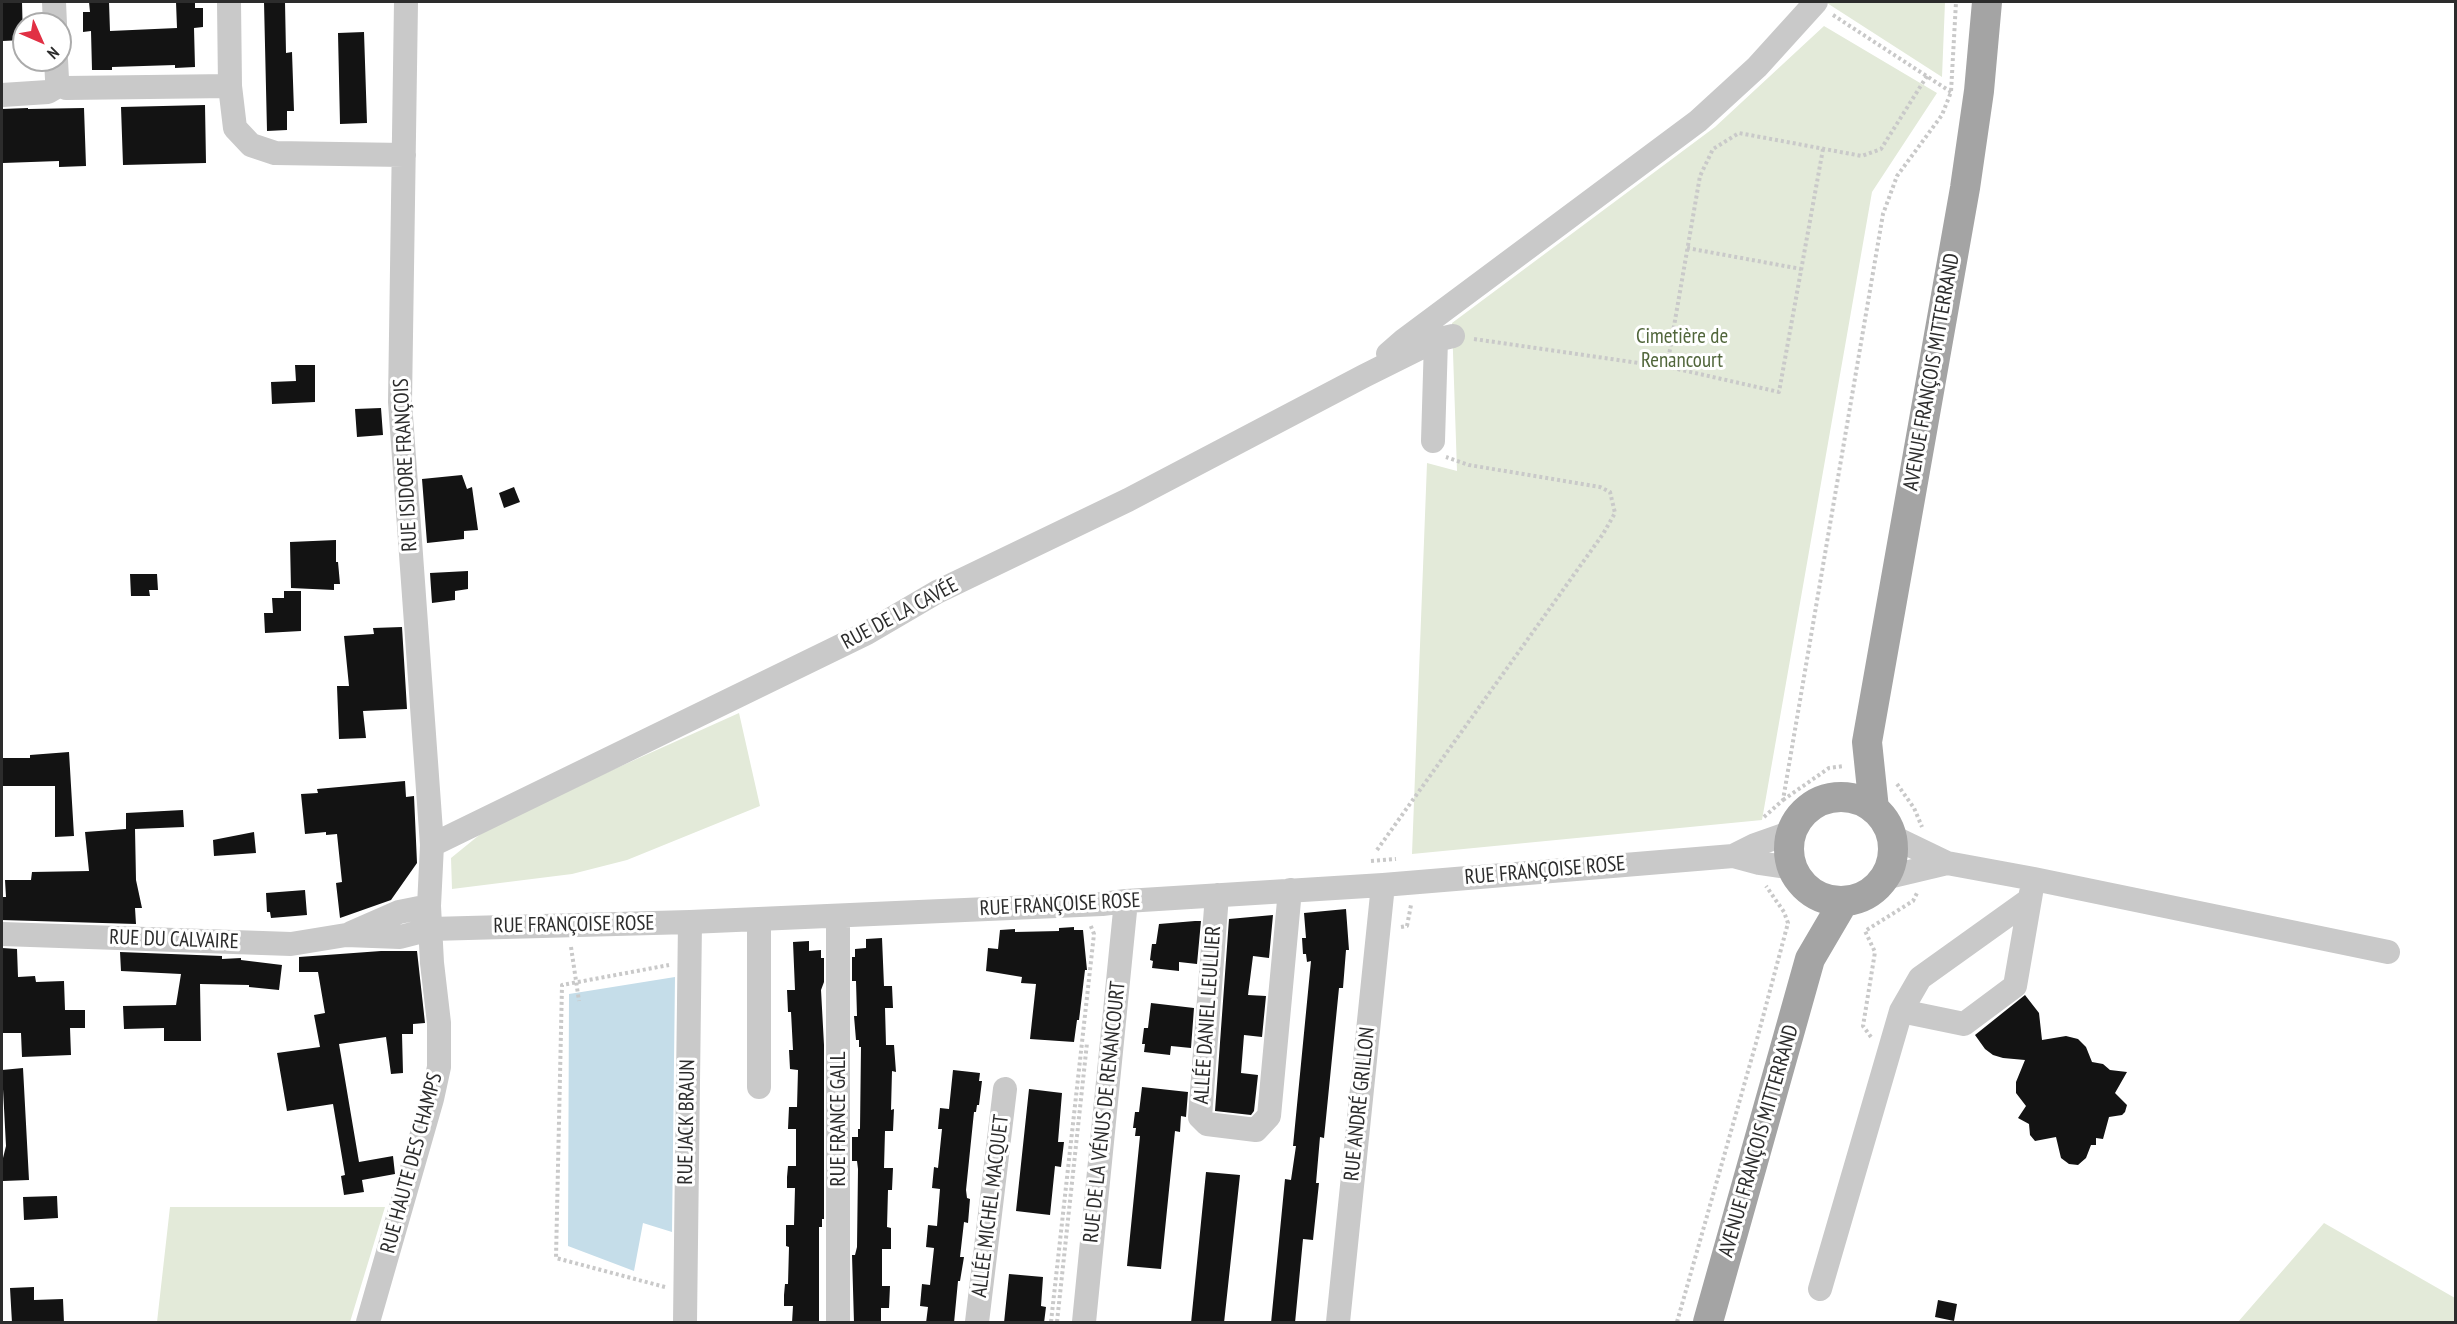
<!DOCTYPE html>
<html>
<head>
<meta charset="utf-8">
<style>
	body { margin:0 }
	#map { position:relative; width:2457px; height:1324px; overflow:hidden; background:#fff; font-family:"PT Sans Narrow",sans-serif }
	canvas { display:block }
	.frame { position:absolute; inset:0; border:3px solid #2c2c2c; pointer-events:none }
	.north { position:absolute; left:12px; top:12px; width:60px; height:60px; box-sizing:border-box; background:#fff; border:2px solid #ababab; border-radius:50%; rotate:135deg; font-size:16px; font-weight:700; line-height:24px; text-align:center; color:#2c2c2c }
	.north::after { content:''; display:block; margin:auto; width:21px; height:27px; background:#e13044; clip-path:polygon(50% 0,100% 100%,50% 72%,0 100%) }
</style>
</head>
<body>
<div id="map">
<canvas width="2457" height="1324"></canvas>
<div class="frame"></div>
<div class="north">N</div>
</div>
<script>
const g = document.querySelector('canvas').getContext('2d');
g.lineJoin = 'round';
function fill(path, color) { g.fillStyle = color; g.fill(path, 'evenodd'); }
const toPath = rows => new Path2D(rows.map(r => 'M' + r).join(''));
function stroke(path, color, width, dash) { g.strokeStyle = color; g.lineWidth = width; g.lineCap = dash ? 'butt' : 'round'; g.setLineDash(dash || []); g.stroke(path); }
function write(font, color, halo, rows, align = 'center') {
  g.font = font + ' "PT Sans Narrow",sans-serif'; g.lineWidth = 6; g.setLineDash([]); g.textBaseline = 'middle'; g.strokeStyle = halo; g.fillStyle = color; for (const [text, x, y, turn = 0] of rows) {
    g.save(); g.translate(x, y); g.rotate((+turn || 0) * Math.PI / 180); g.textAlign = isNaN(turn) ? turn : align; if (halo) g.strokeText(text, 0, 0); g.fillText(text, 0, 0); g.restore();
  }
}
const green = toPath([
	[1828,2,1945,2,1942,77,1827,3],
	[1824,26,1937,93,1872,192,1762,820,1412,854,1427,463,1457,471,1452,323,1715,127],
	[739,713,760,806,627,860,572,874,452,889,451,858,483,832,550,798],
	[170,1207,385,1207,350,1322,157,1322],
	[2324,1223,2455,1298,2455,1322,2238,1322]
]);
const water = toPath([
	[675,977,672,1232,643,1223,634,1271,568,1246,569,994]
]);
const building = toPath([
	[2,2,22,2,23,40,2,41],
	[89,2,109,2,110,31,177,28,176,2,195,2,195,8,203,8,203,27,194,28,195,67,175,68,175,65,112,67,112,70,92,70,91,31,83,32,83,12,90,12],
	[264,2,285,2,286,53,292,52,294,111,287,111,287,130,267,131],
	[364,32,367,123,340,124,338,33],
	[205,105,206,163,123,165,121,107],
	[28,108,28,109,84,108,86,166,59,167,59,161,3,163,2,109],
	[295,365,315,365,315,402,272,404,271,382,296,381],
	[381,408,383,435,357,437,355,409],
	[462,475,467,489,472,487,478,530,464,531,464,539,427,543,422,479],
	[514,487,520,502,504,508,499,493],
	[336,540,336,562,338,562,340,584,334,584,334,590,291,588,290,542],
	[468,571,468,589,455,591,455,600,432,603,430,573],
	[130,574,157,574,158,590,149,590,150,596,131,596],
	[284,591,301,591,301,631,265,633,264,613,273,613,272,598,284,598],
	[402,627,407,709,363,711,366,738,339,739,337,686,349,686,344,636,374,634,373,628],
	[69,752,74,836,55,837,55,786,2,786,2,758,30,758,30,755],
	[405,781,406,797,414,796,417,863,391,900,340,918,336,883,342,882,337,834,326,835,326,832,305,834,301,794,318,793,317,789],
	[183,810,184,827,135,829,136,880,142,908,135,908,136,924,2,920,2,897,6,897,5,880,31,880,32,872,89,871,85,832,126,829,126,813],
	[254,832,256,853,214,856,213,840],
	[305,890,307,915,271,918,270,912,267,912,266,893],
	[1346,909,1349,950,1346,950,1343,988,1339,988,1324,1138,1320,1137,1316,1183,1319,1183,1313,1240,1303,1239,1295,1323,1271,1323,1285,1179,1291,1180,1296,1146,1293,1146,1311,961,1307,962,1306,954,1303,954,1302,938,1306,938,1304,913],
	[1273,915,1269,958,1253,956,1248,995,1266,996,1262,1037,1244,1035,1241,1073,1258,1075,1254,1111,1251,1115,1215,1111,1229,919],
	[1195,921,1201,921,1197,964,1179,962,1179,971,1152,968,1153,961,1150,960,1152,944,1156,944,1159,924],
	[1074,927,1074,930,1083,930,1087,970,1085,970,1079,1020,1077,1020,1074,1042,1030,1039,1036,984,1021,983,1022,977,986,971,988,948,998,949,1000,930,1015,929,1015,932,1059,931,1059,928],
	[882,938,884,986,892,986,893,1008,885,1008,886,1045,894,1045,896,1072,892,1071,891,1110,894,1109,893,1131,885,1131,884,1168,893,1168,892,1190,888,1190,887,1227,891,1228,891,1249,882,1249,882,1286,890,1286,889,1308,881,1308,881,1323,854,1323,852,1255,855,1255,857,1247,858,1169,857,1161,852,1161,852,1137,858,1137,858,1129,860,1129,861,1047,859,1047,859,1040,856,1040,854,1016,857,1016,856,981,852,981,852,957,855,957,855,949,866,948,866,939],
	[809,941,809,951,821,950,821,958,824,958,824,982,821,990,824,1045,824,1219,822,1219,822,1227,819,1227,819,1323,792,1323,793,1306,784,1306,784,1295,785,1284,788,1284,789,1247,786,1246,786,1225,794,1225,795,1188,787,1188,787,1177,788,1166,796,1166,796,1129,788,1129,789,1107,797,1107,798,1070,790,1069,789,1050,793,1050,791,1012,788,1012,787,990,795,990,793,942],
	[2,948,17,949,18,977,35,976,36,982,64,981,65,1010,85,1010,85,1028,70,1028,71,1055,22,1057,21,1033,2,1033],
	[381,951,417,951,425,1023,413,1024,413,1034,402,1034,403,1073,391,1074,386,1037,339,1044,359,1162,393,1156,395,1174,362,1180,364,1192,344,1195,341,1176,345,1175,333,1104,287,1111,277,1053,320,1047,314,1015,325,1013,318,972,299,972,299,957],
	[120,952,222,956,222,959,241,958,241,960,282,965,279,990,249,987,249,985,200,984,201,1041,164,1041,164,1028,124,1029,123,1006,176,1005,181,974,121,971],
	[2025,995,2039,1013,2042,1040,2066,1036,2078,1039,2086,1047,2092,1062,2103,1064,2110,1070,2127,1072,2115,1093,2127,1105,2125,1112,2122,1115,2109,1117,2103,1139,2096,1138,2096,1145,2091,1145,2086,1158,2078,1165,2069,1164,2061,1158,2056,1137,2035,1141,2030,1135,2029,1124,2018,1118,2026,1106,2016,1093,2016,1082,2025,1060,2003,1058,1993,1055,1985,1049,1975,1035],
	[1151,1003,1194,1008,1191,1048,1171,1046,1170,1055,1144,1052,1145,1044,1142,1044,1144,1028,1148,1028],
	[23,1068,29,1180,3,1181,2,1162,6,1146,2,1070],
	[953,1070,980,1073,979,1081,982,1081,979,1105,977,1105,976,1112,974,1112,966,1190,967,1198,970,1199,968,1223,964,1222,960,1257,964,1257,960,1281,958,1281,954,1323,926,1323,928,1307,920,1306,922,1284,930,1285,934,1248,926,1247,928,1225,937,1226,940,1189,932,1188,934,1167,938,1168,942,1129,938,1129,940,1108,949,1109],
	[1142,1087,1188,1092,1186,1117,1181,1116,1180,1132,1175,1131,1161,1269,1127,1266,1140,1136,1135,1136,1136,1128,1133,1128,1135,1112,1139,1112],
	[1029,1089,1062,1093,1058,1142,1064,1142,1061,1167,1055,1166,1050,1215,1016,1211],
	[1206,1172,1240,1175,1224,1323,1191,1323],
	[57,1196,58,1218,24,1220,23,1197],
	[1009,1274,1043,1277,1041,1306,1046,1307,1044,1323,1004,1323],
	[34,1287,34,1300,63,1299,64,1323,12,1323,10,1288],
	[1938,1300,1957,1304,1954,1321,1935,1317]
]);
const path = toPath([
	[1833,15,1951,92],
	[1823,149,1779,392,1673,368,1669,355,1700,176,1713,149,1739,133,1862,156,1881,149,1927,76],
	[1687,248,1801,269],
	[1474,339,1673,368],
	[1897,784,1914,808,1922,827],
	[1783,800,1829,768,1844,766],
	[1764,817,1783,800,1883,214,1897,176,1942,115,1951,92,1956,2],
	[1377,850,1603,534,1615,513,1610,492,1600,487,1469,465,1446,457],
	[1371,861,1396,859],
	[1401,927,1407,926,1411,905],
	[571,947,579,1001],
	[1871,1037,1863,1026,1875,952,1865,931,1913,901,1917,893],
	[665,1287,556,1258,562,985,669,965],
	[1051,1322,1094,934,1090,924],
	[1057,1322,1087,1043],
	[1677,1322,1756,1043,1788,923,1784,912,1766,886]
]);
const minor = toPath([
	[54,2,55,24],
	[229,2,230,86,235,128,251,145,275,153,404,155],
	[56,60,57,79,60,85,66,88,230,86],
	[2,95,48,92,60,85],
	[1388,354,1404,340,1698,121,1757,67,1816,2],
	[1433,441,1436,340],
	[1891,836,1947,863,2034,879,2388,952],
	[432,845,867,633,937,592,1128,500,1364,376,1436,340,1453,336],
	[1733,856,1755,845,1792,832],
	[1884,878,1947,863],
	[1217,895,1200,1117,1207,1124,1256,1130,1269,1116,1290,890],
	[838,916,838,1322],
	[351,933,399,912,429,906],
	[2,934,291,944,346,935,400,937,431,929,690,922,1102,904,1126,901,1383,885,1733,856,1759,863,1793,868],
	[1901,1011,1964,1024,2015,986,2031,893],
	[759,1087,759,919],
	[1820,1289,1901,1011,1920,978,2029,900],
	[368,1322,432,1099,439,1067,439,1023,432,963,429,906,432,845,400,402,406,2],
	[685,1322,690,922],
	[977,1322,1005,1089],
	[1084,1322,1126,901],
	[1338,1322,1383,885]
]);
const major = toPath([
	'1789 849a52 52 0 1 1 104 0a52 52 0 1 1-104 0Z',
	[1874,809,1867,742,1965,188,1979,91,1987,2],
	[1708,1322,1810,959,1844,901]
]);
const parkNames = [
	["Cimetière de",1682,337],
	["Renancourt",1682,361]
];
const streetNames = [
	["AVENUE FRANÇOIS MITTERRAND",1932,372,-80],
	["RUE ISIDORE FRANÇOIS",406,465,-93],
	["RUE DE LA CAVÉE",900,614,-28],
	["RUE FRANÇOISE ROSE",1545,871,-5],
	["RUE FRANÇOISE ROSE",1060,905,-3],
	["RUE FRANÇOISE ROSE",574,925,-1],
	["RUE DU CALVAIRE",174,940,2],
	["ALLÉE DANIEL LEULLIER",1208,1015,-86],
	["RUE ANDRÉ GRILLON",1360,1104,-84],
	["RUE DE LA VÉNUS DE RENANCOURT",1105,1112,-84],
	["RUE FRANCE GALL",839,1119,-90],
	["RUE JACK BRAUN",687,1122,-89],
	["AVENUE FRANÇOIS MITTERRAND",1759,1141,-74],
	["RUE HAUTE DES CHAMPS",412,1163,-75],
	["ALLÉE MICHEL MACQUET",991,1206,-83]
];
fill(green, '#e3ead9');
fill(water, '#c5dde9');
fill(building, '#131313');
stroke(path, '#c9c9c9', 4, [3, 3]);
stroke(minor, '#c9c9c9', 24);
stroke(major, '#a4a4a4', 30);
write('21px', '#51663b', '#fff', parkNames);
write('21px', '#2c2c2c', '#fff', streetNames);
</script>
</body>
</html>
